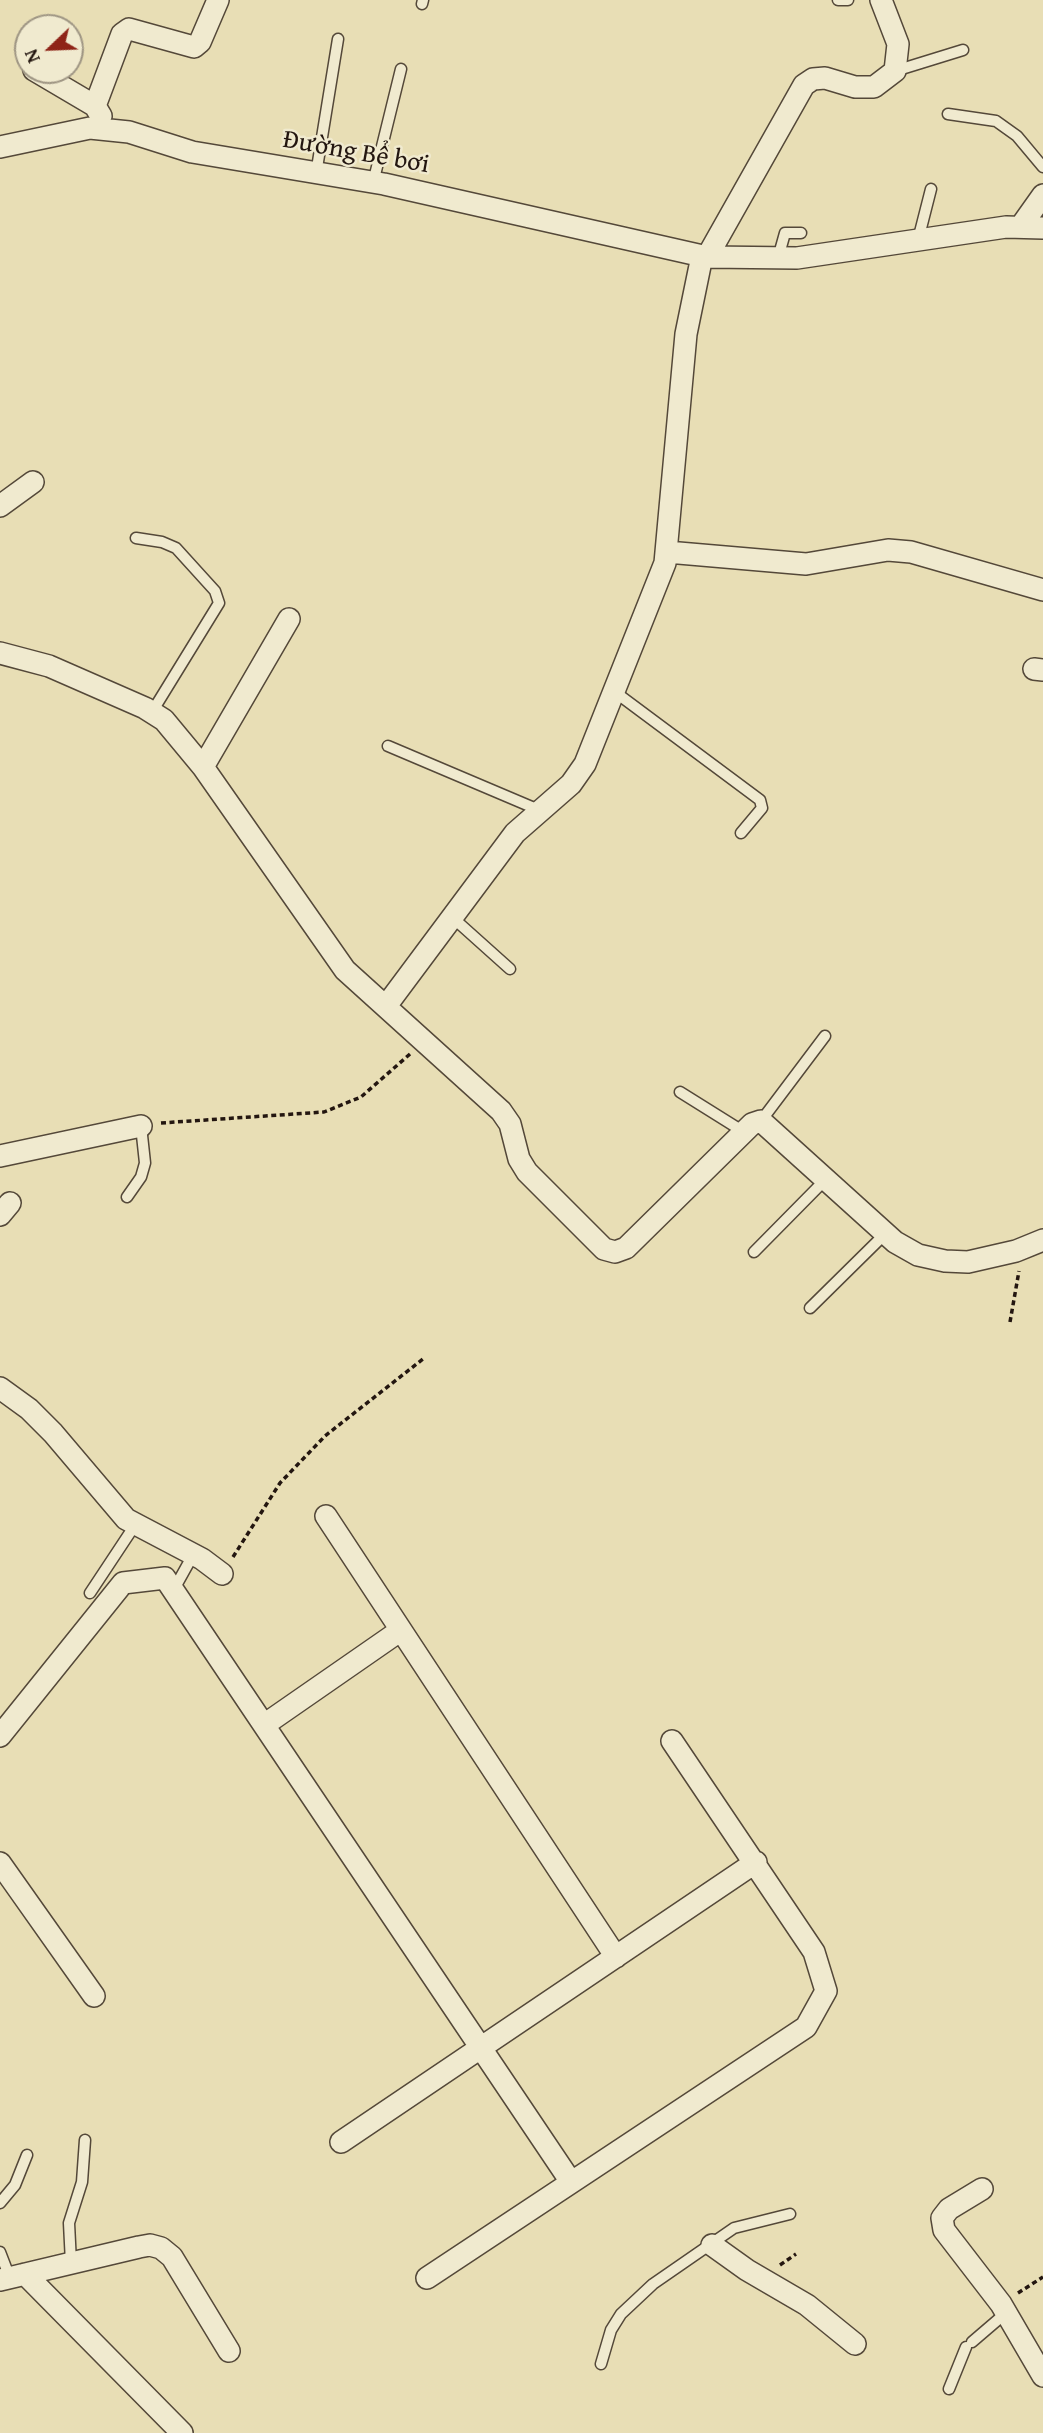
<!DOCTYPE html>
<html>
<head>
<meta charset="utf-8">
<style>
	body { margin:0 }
	#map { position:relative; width:1043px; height:2433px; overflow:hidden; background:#e8deb5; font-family:"Gentium Book Plus",serif }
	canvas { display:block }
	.north { position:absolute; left:14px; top:14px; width:70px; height:70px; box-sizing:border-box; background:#f0eacf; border:2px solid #9e9583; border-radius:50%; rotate:247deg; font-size:19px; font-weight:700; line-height:28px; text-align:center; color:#231610 }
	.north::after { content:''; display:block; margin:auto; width:24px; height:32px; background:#8f2418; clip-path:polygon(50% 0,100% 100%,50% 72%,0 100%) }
</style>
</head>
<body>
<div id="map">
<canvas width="1043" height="2433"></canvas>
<div class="north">N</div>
</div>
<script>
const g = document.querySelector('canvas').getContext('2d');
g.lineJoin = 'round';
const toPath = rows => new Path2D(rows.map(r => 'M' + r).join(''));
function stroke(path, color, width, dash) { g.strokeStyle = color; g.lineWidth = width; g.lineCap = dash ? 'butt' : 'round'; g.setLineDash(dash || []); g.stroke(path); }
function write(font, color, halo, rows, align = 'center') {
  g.font = font + ' "Gentium Book Plus",serif'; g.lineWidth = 5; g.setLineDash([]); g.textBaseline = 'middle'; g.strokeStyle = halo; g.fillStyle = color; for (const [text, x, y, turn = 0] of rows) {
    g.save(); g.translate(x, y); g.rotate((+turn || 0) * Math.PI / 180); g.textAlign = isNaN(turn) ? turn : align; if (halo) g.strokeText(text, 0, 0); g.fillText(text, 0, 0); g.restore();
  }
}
const path = toPath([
	[161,1123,324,1112,361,1097,410,1054],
	[1010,1322,1019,1271],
	[233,1557,280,1483,325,1436,423,1359],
	[780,2265,796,2254],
	[1018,2293,1043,2277]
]);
const lane = toPath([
	[838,0,848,0],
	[422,4,423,0],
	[895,71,963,50],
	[948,114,996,121,1017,136,1043,167],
	[316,174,338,39],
	[373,183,401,69],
	[918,240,931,189],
	[778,258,785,233,801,233],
	[136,538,162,542,176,548,215,591,219,603,152,712],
	[615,692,760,800,762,808,741,833],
	[388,746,539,810],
	[452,917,510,969],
	[680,1092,744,1132],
	[761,1121,825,1036],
	[127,1197,141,1177,145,1163,141,1126],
	[754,1252,827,1178],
	[810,1308,886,1233],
	[173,1591,193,1555],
	[90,1593,135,1525],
	[0,2203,15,2185,27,2155],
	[0,2252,10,2278],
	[71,2263,69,2223,82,2182,85,2140],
	[972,2342,1007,2312],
	[601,2364,611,2330,621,2314,653,2284,734,2228,790,2214],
	[949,2389,966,2347]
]);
const street = toPath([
	[34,70,95,106,101,116],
	[95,106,122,34,129,29,194,47,200,42,218,0],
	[0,147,90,128,129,132,192,152,384,184,707,257,797,258,1006,227,1043,228],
	[1021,226,1043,195],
	[707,257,804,85,813,79,825,78,855,87,874,87,895,71,898,44,881,0],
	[0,506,33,482],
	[667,552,806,564,888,550,911,552,1043,590],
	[0,653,49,666,145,708,164,720,203,767,345,970,501,1111,510,1124,519,1159,527,1172,604,1249,615,1252,626,1248,752,1124,761,1121,895,1242,918,1255,945,1261,968,1262,1016,1251,1043,1240],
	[1034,669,1043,670],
	[203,767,289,619],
	[386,1006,515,833,571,784,585,764,665,563,686,334,702,256],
	[0,1156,141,1126],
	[0,1215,10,1203],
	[0,1388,29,1409,53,1433,126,1519,202,1559,222,1574],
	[326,1516,616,1957],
	[264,1725,401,1630],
	[0,1736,123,1583,165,1578,571,2182],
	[0,1863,94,1996],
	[341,2142,756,1862],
	[982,2189,949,2209,942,2218,944,2230,1001,2304,1043,2376],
	[712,2245,747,2270,807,2305,855,2344],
	[25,2274,182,2433],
	[427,2278,806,2027,826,1991,814,1952,672,1741],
	[0,2280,139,2247,150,2245,161,2248,172,2257,229,2351]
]);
const streetNames = [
	["Đường Bể bơi",356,153,10]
];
stroke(lane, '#544839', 13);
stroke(street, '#544839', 24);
stroke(path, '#231610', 3.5, [5, 3.5]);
stroke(lane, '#f0eacf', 10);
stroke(street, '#f0eacf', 21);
write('26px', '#231610', '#f0eacf', streetNames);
</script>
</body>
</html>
